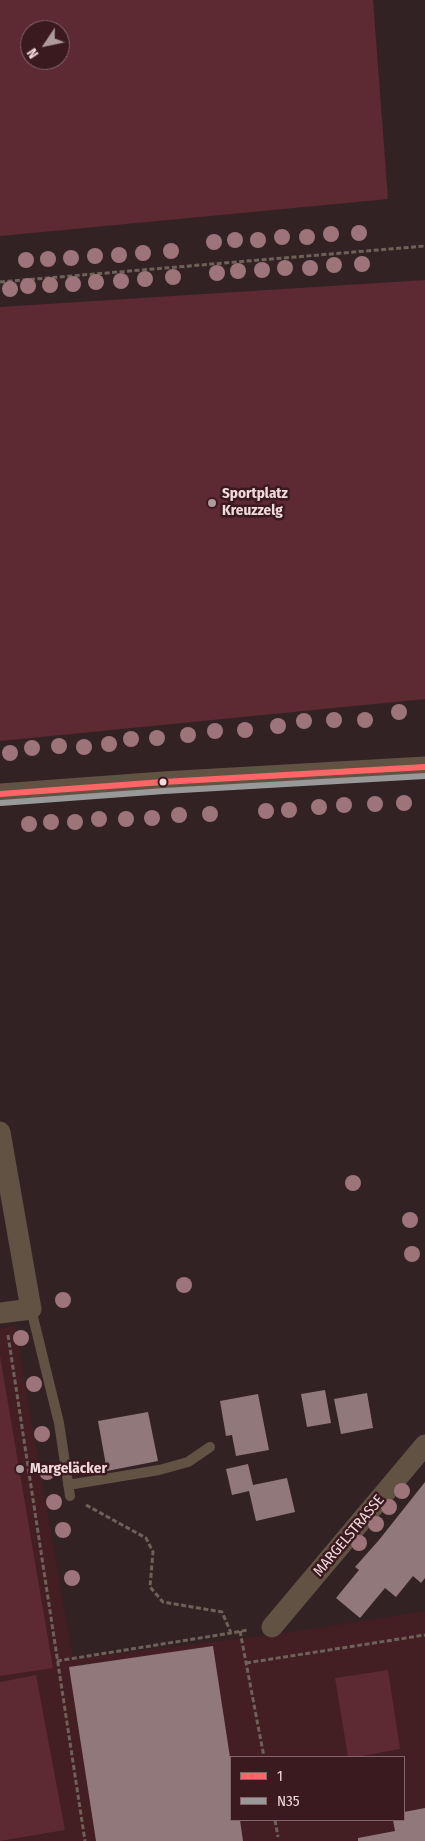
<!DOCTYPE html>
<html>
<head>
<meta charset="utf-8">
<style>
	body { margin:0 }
	#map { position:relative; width:425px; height:1841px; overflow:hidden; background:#332224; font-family:"Fira Sans Condensed",sans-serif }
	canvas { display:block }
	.legend { position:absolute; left:230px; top:1756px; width:175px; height:65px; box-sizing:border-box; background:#3b1a1f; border:1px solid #83666a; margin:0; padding:6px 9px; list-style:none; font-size:15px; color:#f0d9db }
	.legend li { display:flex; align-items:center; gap:10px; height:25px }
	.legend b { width:25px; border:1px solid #83666a }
	.north { position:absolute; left:20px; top:20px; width:50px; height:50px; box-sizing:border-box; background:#3b1a1f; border:1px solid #83666a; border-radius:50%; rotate:236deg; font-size:14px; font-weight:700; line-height:20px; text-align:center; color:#f0d9db }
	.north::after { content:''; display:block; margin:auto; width:18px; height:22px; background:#ae999b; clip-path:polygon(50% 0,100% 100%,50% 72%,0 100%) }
</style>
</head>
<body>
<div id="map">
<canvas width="425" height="1841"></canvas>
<ul class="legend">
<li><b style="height:6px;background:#fc6666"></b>1</li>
<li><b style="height:6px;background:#999"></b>N35</li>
</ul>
<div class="north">N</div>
</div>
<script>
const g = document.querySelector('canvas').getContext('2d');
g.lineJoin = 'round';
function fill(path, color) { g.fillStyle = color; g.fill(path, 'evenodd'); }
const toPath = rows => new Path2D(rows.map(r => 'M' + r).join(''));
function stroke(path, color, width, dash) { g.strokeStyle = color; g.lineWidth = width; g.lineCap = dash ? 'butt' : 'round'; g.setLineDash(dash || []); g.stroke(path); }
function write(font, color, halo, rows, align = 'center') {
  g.font = font + ' "Fira Sans Condensed",sans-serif'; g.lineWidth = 5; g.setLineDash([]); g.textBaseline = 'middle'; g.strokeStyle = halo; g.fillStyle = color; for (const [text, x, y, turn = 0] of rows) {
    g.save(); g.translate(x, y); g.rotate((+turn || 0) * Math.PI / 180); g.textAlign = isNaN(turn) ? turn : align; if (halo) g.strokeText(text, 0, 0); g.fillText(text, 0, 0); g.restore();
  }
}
const built = toPath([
	[15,1326,73,1659,292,1632,425,1611,425,1841,0,1841,0,1328],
	[231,1757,404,1757,404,1820,231,1820]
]);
const green = toPath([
	[0,0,373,0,388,199,0,236],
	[30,30,60,30,60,60,30,60],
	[425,280,425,699,0,741,0,307],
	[0,1356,53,1668,0,1676],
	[388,1670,400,1749,357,1757,348,1757,335,1678],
	[36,1675,65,1830,0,1841,0,1682]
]);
const building = toPath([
	[325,1390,331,1423,307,1427,301,1394],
	[367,1393,373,1428,341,1434,334,1399],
	[258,1394,269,1450,236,1456,232,1435,226,1436,220,1401],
	[148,1412,158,1461,107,1471,98,1421],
	[248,1464,253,1485,287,1478,295,1512,256,1521,249,1491,232,1495,226,1469],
	[425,1482,425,1578,421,1583,413,1576,396,1597,385,1588,360,1618,336,1598,359,1570,355,1567,379,1540],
	[213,1646,231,1764,231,1820,240,1820,243,1841,96,1841,69,1667],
	[425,1808,425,1841,358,1841,358,1838,395,1831,393,1820,404,1820,404,1812]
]);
const path = toPath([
	[0,282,425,246],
	[8,1335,85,1841],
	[86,1505,146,1538,153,1552,150,1587,163,1602,222,1612,231,1633,248,1630],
	[240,1631,264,1757],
	[57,1661,231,1633],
	[246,1663,425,1635],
	[275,1820,278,1837]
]);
const lane = toPath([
	[31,1309,59,1423,70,1496],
	[68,1485,159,1470,188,1462,210,1447]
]);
const street = toPath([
	[0,794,163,782,425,767],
	[0,1132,31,1309,0,1313],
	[272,1627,425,1445]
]);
const bus1 = toPath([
	[0,794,163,782,425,767]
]);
const bus2 = toPath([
	[1,803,164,791,425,776]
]);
const trees = [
	[359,233],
	[331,234],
	[282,237],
	[307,237],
	[235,240],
	[258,240],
	[214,242],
	[171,251],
	[143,253],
	[119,255],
	[95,256],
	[71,258],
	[48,259],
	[26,260],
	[362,264],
	[334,265],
	[285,268],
	[310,268],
	[262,270],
	[238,271],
	[217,273],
	[173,277],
	[145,279],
	[121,281],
	[96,282],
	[73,284],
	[50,285],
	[28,286],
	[10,289],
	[399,712],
	[334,720],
	[365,720],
	[304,721],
	[278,726],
	[245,730],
	[215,731],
	[188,735],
	[157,738],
	[131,739],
	[109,744],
	[59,746],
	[84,747],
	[32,748],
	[10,753],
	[404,803],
	[375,804],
	[344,805],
	[319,807],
	[289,810],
	[266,811],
	[210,814],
	[179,815],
	[152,818],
	[99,819],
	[126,819],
	[51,822],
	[75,822],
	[29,824],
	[353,1183],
	[410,1220],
	[412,1254],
	[184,1285],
	[63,1300],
	[21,1338],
	[34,1384],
	[42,1434],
	[47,1472],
	[402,1491],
	[54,1502],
	[389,1507],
	[376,1524],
	[63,1530],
	[359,1543],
	[72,1578]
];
const markers = [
	[212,503,5,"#ae999b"],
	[163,782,4.5,"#f0d9db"],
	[20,1469,5,"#ae999b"]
];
const poiNames = [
	["Sportplatz",222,494],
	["Kreuzzelg",222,511],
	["Margeläcker",30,1469]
];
const streetNames = [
	["MARGELSTRASSE",349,1536,-50]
];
fill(built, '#431e23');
fill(green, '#5d2932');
fill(building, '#91787b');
stroke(path, '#6e6158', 3, [5, 2.5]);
stroke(lane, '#625243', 10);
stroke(street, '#625243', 21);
stroke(bus1, '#fc6666', 6);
stroke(bus2, '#999', 6);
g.fillStyle = '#9c7479';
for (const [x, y] of trees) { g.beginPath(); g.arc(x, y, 8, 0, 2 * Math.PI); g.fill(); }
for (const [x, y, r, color] of markers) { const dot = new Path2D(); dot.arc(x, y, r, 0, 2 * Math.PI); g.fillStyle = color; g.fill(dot); stroke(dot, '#3b1a1f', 2); }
write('bold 15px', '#f0d9db', '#3b1a1f', poiNames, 'left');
write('15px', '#f0d9db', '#3b1a1f', streetNames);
</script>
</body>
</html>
